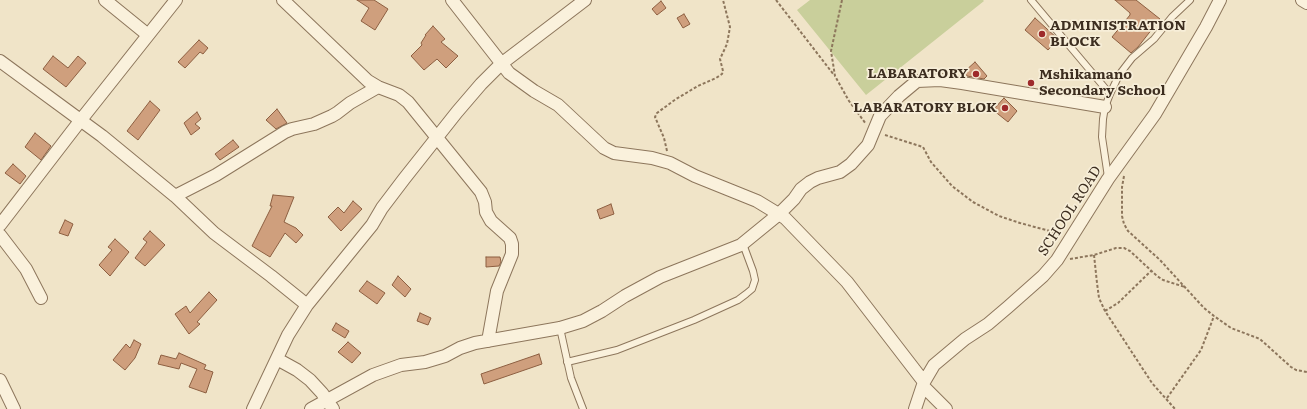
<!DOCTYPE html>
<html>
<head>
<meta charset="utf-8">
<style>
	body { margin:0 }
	canvas { display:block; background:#f0e4c8 }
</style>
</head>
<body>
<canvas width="1307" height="409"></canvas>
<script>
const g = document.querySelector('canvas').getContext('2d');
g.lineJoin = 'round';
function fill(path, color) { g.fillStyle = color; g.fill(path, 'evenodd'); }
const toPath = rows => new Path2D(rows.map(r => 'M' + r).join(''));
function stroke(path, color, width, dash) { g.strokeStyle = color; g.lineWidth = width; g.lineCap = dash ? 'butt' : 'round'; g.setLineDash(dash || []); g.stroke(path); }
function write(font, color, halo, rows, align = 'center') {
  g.font = font + ' Literata,serif'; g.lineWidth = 3.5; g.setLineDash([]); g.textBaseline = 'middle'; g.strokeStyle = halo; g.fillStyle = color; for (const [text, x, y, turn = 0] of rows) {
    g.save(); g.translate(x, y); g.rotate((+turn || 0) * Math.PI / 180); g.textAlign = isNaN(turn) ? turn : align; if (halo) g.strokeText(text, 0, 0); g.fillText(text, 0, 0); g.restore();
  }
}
const green = toPath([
	[810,0,983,0,984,1,866,95,797,10]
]);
const building = toPath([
	[357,0,374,0,388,9,375,30,361,21,369,8,357,0],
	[1115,0,1136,0,1160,19,1138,47,1131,53,1112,37,1130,15,1130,13,1115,0],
	[661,1,666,8,657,15,652,9,661,1],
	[684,14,690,24,683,28,677,18,684,14],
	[1035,18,1058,39,1048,50,1025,30,1035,18],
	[433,26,445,39,441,42,458,56,446,68,437,59,424,70,411,56,422,45,421,43,426,35,425,35,433,26],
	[199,40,208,48,203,54,200,52,185,68,178,62,199,40],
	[53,56,68,68,78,56,86,63,66,87,43,69,53,56],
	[975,62,987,76,984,79,967,76,964,72,975,62],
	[1004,98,1017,111,1008,122,993,110,1004,98],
	[150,101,160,110,138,140,127,131,150,101],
	[277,109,287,123,276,129,266,120,277,109],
	[197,112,201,119,195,124,200,128,191,135,184,123,197,112],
	[35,133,51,146,41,160,25,147,35,133],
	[233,140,239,147,220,160,215,154,233,140],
	[13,164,26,176,20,184,5,173,13,164],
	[273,195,294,197,284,222,296,228,303,235,296,243,285,233,270,257,252,246,272,206,270,206,273,195],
	[353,201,362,209,341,231,328,217,338,207,344,213,353,201],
	[611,204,614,214,600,219,597,210,611,204],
	[65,220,73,224,68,236,59,233,65,220],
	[150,231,165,245,145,266,135,258,147,242,143,239,150,231],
	[115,239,129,252,110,276,99,265,112,250,108,247,115,239],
	[486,257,500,257,501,262,499,266,486,267,486,257],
	[398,276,411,289,405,297,392,285,398,276],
	[367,281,385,293,377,304,359,291,367,281],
	[209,292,217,300,197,322,200,324,189,334,175,314,186,306,190,313,209,292],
	[420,313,431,318,428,325,417,321,420,313],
	[336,323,349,331,345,338,332,330,336,323],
	[134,340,141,344,135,358,125,370,113,360,126,344,130,348,134,340],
	[348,342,361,353,352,363,338,352,348,342],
	[179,353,206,365,204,369,213,372,206,393,189,387,197,369,181,363,179,369,158,364,161,355,176,359,179,353],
	[539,354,542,364,484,384,481,374,539,354]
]);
const path = toPath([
	[776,0,834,75],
	[842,0,831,51,835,76,849,101,866,124],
	[885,135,923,147,931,162,952,186,973,202,999,216,1020,223,1061,234],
	[667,151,664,138,655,117,657,113,676,99,698,86,716,78,722,74,723,71,720,59,727,44,730,27,723,0],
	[1124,176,1122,187,1122,216,1124,224,1128,231,1160,260,1204,308,1214,316,1231,328,1260,339,1291,367,1296,370,1307,372],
	[1094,255,1097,283,1099,298,1105,311,1152,383,1175,409],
	[1070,259,1094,255,1116,248,1124,248,1130,251,1157,276,1163,280,1185,287],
	[1105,311,1118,303,1151,271],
	[1167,398,1201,350,1214,316]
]);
const service = toPath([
	[1031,0,1110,94],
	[1108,177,1102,137,1103,119,1105,107,1110,94,1119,75,1132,58,1154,39,1172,17,1190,0],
	[560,328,571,378,583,409],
	[567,362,617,350,694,320,738,300,746,294,752,289,755,280,753,271,743,244]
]);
const minor = toPath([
	[105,0,148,35],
	[283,0,368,81,378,87,399,95,408,102,481,192,485,202,486,212,491,221,510,238,512,244,512,254,497,291,488,341],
	[452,0,509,73,534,91,558,105,604,148,614,153,652,158,670,163,695,176,757,201,785,218,847,282,924,382],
	[1302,0,1307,3],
	[0,61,102,136,175,196,214,233,271,276,307,305],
	[175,196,216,175,285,132,292,129,314,124,332,116,337,113,350,103,378,87],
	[0,225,80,121,176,0],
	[0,235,26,269,41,298],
	[277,359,297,370,310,380,322,393,333,409],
	[0,380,14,409],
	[923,386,946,409],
	[253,409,288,335,307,305,372,225,382,208,404,179,457,112,481,84,501,64,585,0],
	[311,409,373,375,401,365,425,362,445,356,460,348,475,343,560,328,583,321,602,311,625,296,660,277,741,245,779,214,794,199,801,189,810,182,818,178,840,172,851,164,868,145,880,116,899,96,917,81,940,80,962,83,1105,107],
	[915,409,924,382,934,365,965,339,988,324,1008,307,1043,276,1057,260,1108,179,1155,114,1206,27,1220,0]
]);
const markers = [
	[1042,34,4,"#9e2a2b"],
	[976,74,4,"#9e2a2b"],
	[1031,83,4,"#9e2a2b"],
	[1005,108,4,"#9e2a2b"]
];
const poiNames = [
	["ADMINISTRATION",1050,26],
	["BLOCK",1050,42],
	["LABARATORY",968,74,"right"],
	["Mshikamano",1039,75],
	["Secondary School",1039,91],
	["LABARATORY BLOK",997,108,"right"]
];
const streetNames = [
	["SCHOOL ROAD",1070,211,-57]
];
fill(green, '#c9cf9b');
fill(building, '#cf9f7d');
stroke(building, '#8d5f41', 1);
stroke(service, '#8d765c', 8);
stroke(minor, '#8d765c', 14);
stroke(path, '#8d765c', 2, [3, 2]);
stroke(service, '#faf1dc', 6);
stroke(minor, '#faf1dc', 12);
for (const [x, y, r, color] of markers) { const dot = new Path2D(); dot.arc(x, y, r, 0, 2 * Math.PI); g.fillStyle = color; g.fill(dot); stroke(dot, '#f7eed8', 1.5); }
write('bold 14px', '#3d2e20', '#f7eed8', poiNames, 'left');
write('14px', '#3d2e20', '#f7eed8', streetNames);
</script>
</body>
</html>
